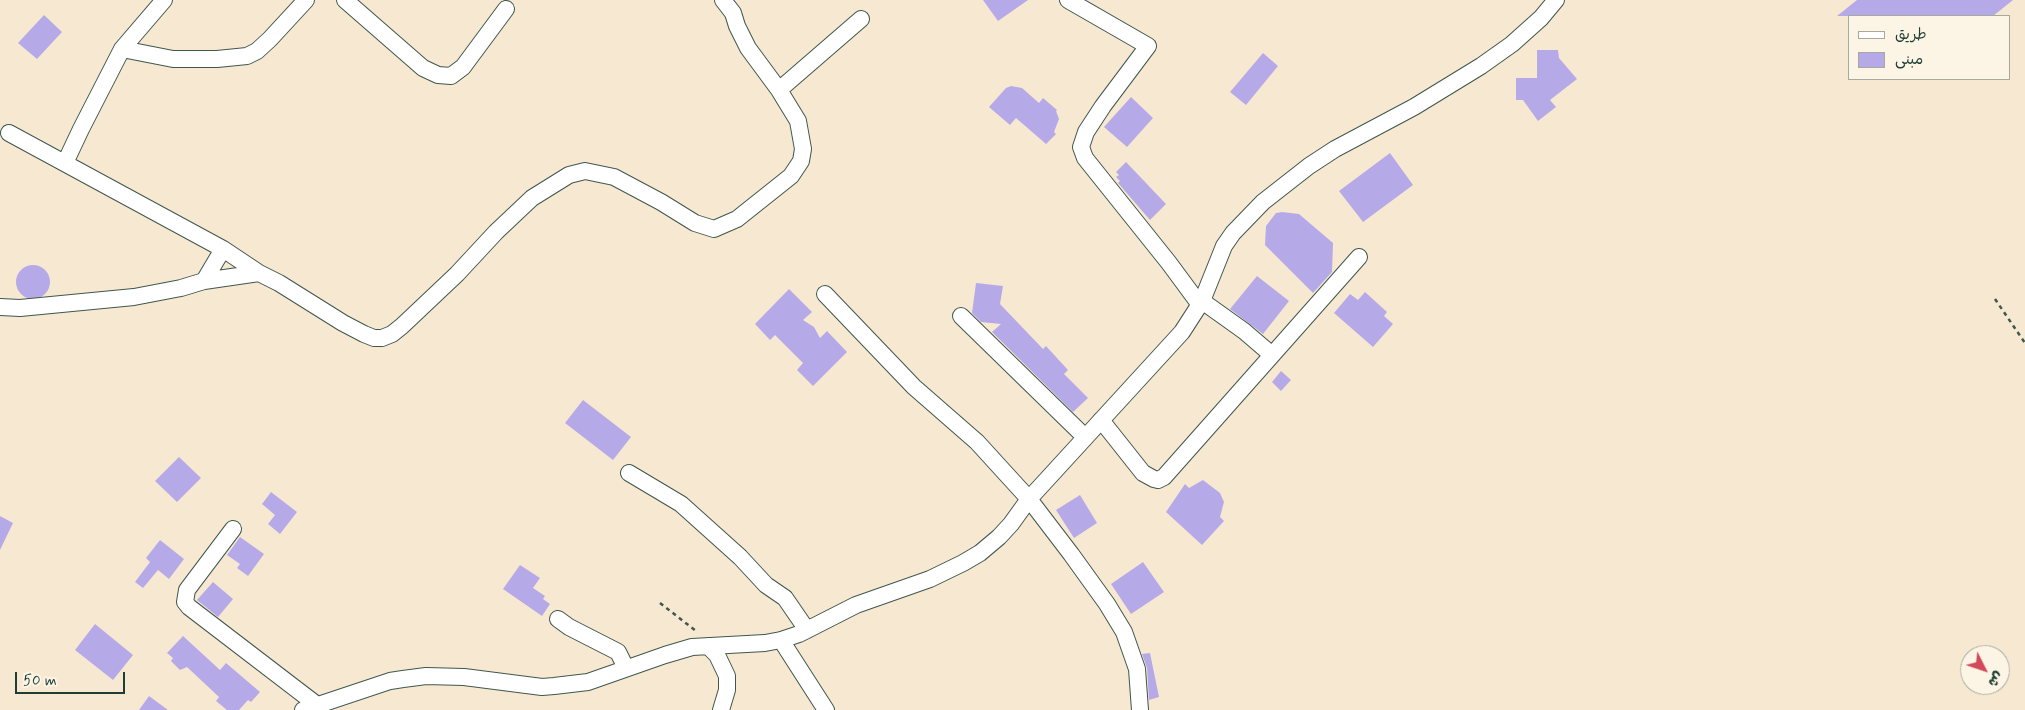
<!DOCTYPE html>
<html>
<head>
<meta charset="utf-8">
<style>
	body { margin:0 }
	#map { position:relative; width:2025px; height:710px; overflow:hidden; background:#f7e9d1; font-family:Mynerve,"Playpen Sans Arabic",sans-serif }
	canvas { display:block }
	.legend { position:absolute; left:1848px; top:15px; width:162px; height:65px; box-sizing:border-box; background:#fcf5e5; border:1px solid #a4ab9e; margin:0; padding:6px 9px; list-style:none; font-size:15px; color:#1f3d34 }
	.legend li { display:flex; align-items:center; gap:10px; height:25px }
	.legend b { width:25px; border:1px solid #a4ab9e }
	.north { position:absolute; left:1960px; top:645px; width:50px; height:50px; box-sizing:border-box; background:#fcf5e5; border:1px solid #a4ab9e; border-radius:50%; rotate:131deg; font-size:14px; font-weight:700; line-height:20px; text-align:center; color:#1f3d34 }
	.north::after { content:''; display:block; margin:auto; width:18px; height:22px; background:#d1495b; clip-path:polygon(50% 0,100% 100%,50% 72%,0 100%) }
	.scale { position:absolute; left:15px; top:672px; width:110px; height:22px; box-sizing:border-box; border:2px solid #1f3d34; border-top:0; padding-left:6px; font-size:15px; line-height:18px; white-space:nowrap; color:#1f3d34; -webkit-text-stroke:4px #fcf5e5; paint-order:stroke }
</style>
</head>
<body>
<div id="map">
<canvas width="2025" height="710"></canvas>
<ul class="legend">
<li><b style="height:6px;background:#fff"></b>طريق</li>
<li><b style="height:14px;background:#b5aae7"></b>مبنى</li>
</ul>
<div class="north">ش</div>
<div class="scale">50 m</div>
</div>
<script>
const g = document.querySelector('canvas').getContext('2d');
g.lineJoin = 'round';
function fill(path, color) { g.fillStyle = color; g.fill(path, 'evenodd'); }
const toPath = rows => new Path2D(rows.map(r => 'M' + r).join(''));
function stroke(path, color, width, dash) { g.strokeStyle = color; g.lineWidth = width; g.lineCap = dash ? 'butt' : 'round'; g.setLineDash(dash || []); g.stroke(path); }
const building = toPath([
	[983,0,1028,0,998,21],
	[1857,0,2013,0,1993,16,1837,16],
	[44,15,62,32,37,59,18,43],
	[1537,50,1558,50,1559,58,1577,79,1550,100,1556,107,1538,121,1523,100,1516,100,1516,78,1537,78],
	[1263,53,1278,66,1246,105,1230,92],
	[1011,86,1022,88,1039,103,1043,98,1057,110,1056,111,1059,119,1054,132,1056,134,1046,144,1016,118,1010,125,989,107,1006,88],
	[1131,97,1153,118,1127,147,1104,127],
	[1390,153,1413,185,1363,222,1339,191],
	[1126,162,1166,204,1150,220,1118,183,1120,181,1116,177,1119,175,1116,172],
	[1282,212,1299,214,1333,243,1332,272,1313,293,1265,245,1266,226,1276,213],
	'16 282a17 17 0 1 1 34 0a17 17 0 1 1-34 0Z',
	[1257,276,1289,301,1263,334,1230,309],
	[976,283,1003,286,1000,304,1043,349,1046,346,1068,370,1064,374,1088,398,1073,412,992,332,1001,324,981,322,972,313],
	[789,289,812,312,803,320,814,327,820,338,827,331,847,352,813,386,797,370,803,363,775,335,770,340,755,324],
	[1365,292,1387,312,1384,316,1393,324,1373,347,1334,313,1350,294,1358,300],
	[1281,371,1291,380,1281,391,1272,382],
	[583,400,631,437,613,460,565,423],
	[179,457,201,478,177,502,155,481],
	[1203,480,1220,493,1224,502,1220,517,1224,521,1202,545,1166,512,1185,484,1189,488],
	[271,492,297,512,280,534,268,524,275,515,262,504],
	[1080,495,1097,523,1074,538,1056,510],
	[0,516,13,523,0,550],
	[240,537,264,554,248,576,237,568,240,564,227,555],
	[160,540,184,559,169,579,158,570,143,588,135,582,150,562,146,558],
	[1143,562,1164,592,1131,614,1111,584],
	[520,565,540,578,533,588,545,596,543,599,550,604,542,616,503,589],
	[213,582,233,599,218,617,197,600],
	[95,624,133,655,113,680,75,650],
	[183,636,220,670,226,663,260,692,251,702,248,700,239,710,227,710,216,701,219,697,187,667,180,670,171,661,173,658,167,653],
	[1150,653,1159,697,1149,700,1147,668,1142,654],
	[149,696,168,710,139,710]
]);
const path = toPath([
	[1995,299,2025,343],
	[660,603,696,631]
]);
const minor = toPath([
	[345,0,423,68,438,75,451,76,463,67,506,9],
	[1068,0,1148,46,1103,106,1086,132,1081,147,1085,158,1169,263,1200,305],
	[122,49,173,59,217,59,247,56,257,51,270,39,306,0],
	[779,90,861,19],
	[9,133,223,249,259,273,279,283,343,323,364,334,374,338,382,338,392,334,402,326,457,274,496,232,532,198,569,175,585,171,614,177,661,202,695,223,714,229,737,219,791,176,801,161,803,149,798,121,779,90,748,48,737,26,733,13,723,0],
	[65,163,81,129,122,49,164,0],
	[204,281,223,249],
	[825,294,914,387,977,442,1029,499,1071,554,1107,604,1124,632,1137,669,1140,710],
	[1202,301,1244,331,1272,355],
	[0,307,20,308,134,297,181,288,204,281,259,273],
	[961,316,1085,437],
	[1101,420,1143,473,1154,479,1158,480,1164,477,1359,257],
	[629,473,681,504,740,557,766,585,785,598,807,630],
	[233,529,187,590,185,602,189,607,317,705],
	[558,619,569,627,618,652,626,668],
	[781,640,826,710],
	[708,646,717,655,727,676,727,690,721,710],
	[303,710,390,681,403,679,426,676,464,677,542,687,554,686,588,682,665,655,692,647,765,643,781,640,799,634,856,605,930,579,963,563,980,553,999,537,1011,524,1029,499,1182,332,1202,301,1224,246,1233,233,1263,202,1309,166,1335,149,1414,107,1481,66,1512,44,1541,18,1556,0]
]);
fill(building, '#b5aae7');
stroke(minor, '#3f574c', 18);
stroke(path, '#3f574c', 2.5, [4, 4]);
stroke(minor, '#fff', 16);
</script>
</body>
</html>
